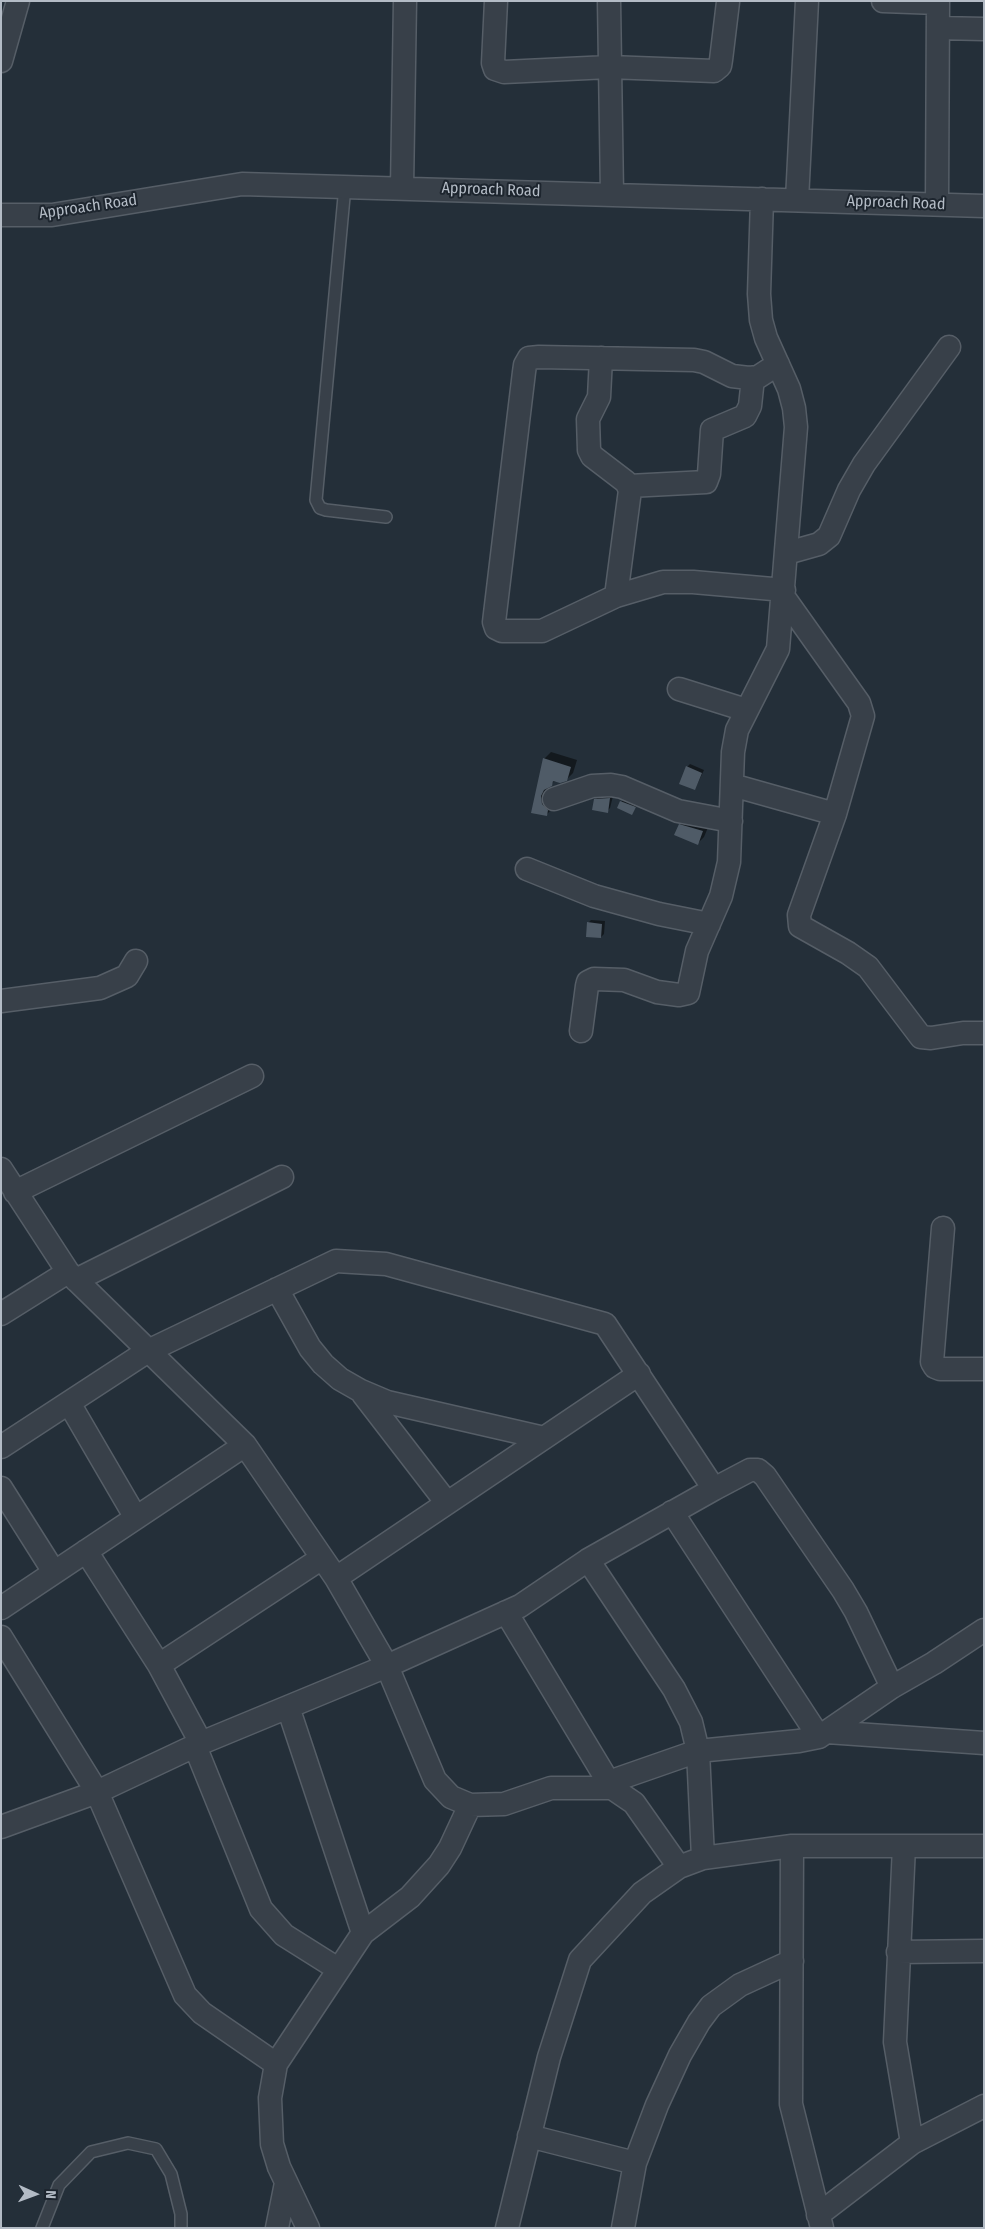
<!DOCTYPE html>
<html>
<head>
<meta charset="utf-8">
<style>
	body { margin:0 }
	#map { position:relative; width:985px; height:2229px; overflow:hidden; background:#242f39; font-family:"Fira Sans Condensed",sans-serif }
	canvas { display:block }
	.frame { position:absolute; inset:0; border:2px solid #b3bbc5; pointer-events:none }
	.north { position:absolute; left:10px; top:2169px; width:50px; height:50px; -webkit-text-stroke:4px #1d252e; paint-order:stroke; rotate:92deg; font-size:14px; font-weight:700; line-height:20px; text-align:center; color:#b3bbc5 }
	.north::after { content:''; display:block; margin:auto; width:18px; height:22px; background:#b3bbc5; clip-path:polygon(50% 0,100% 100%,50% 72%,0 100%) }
</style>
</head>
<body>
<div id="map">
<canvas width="985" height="2229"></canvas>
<div class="frame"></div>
<div class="north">N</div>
</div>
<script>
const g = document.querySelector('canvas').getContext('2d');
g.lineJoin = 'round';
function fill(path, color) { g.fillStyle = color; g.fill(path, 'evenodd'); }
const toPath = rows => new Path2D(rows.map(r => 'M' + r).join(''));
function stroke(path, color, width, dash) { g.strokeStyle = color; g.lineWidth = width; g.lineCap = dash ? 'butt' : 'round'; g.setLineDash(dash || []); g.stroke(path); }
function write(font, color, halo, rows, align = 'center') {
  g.font = font + ' "Fira Sans Condensed",sans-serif'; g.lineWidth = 4; g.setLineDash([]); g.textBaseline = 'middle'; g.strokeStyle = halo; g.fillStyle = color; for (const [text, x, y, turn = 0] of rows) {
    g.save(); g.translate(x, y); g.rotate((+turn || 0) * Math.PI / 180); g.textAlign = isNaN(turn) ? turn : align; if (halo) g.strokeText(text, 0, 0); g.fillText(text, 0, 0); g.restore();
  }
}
const shadow = toPath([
	[551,752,577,760,573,773,566,780,554,782,555,775,553,783,548,786,548,797,553,808,546,815,533,812,544,759],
	[690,764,704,770,695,789,687,767],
	[613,796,610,808,607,811,595,800,598,797],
	[624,798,638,804,631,814,618,807],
	[686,819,709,825,704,837,698,843,680,825],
	[591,920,605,921,604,934,601,937,588,923]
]);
const building = toPath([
	[543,758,571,767,567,781,560,783,553,781,552,786,544,790,541,796,542,804,548,810,547,816,531,813],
	[686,766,702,773,695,790,679,784],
	[610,798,608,813,592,810,594,799],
	[620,801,636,807,632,815,617,808],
	[679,824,703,831,698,845,674,835],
	[587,922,602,924,601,938,586,937]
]);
const lane = toPath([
	[345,186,316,500,320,508,326,510,386,517],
	[42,2228,59,2185,91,2152,128,2143,156,2149,171,2174,181,2214,181,2228]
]);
const street = toPath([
	[496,1,493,63,495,69,504,72,609,67,714,71,720,66,721,60,728,2],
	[609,1,612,194],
	[883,1,938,3],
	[938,28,984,29],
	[1,61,18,1],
	[402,188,405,1],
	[797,200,807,1],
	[937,204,938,1],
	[1,215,52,215,242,184,984,206],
	[601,358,599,397,588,419,589,450,592,456,626,482,630,490,616,596],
	[778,364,758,377,749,378,732,376,704,362,694,360,539,357,529,358,525,365,524,372,494,622,496,628,502,631,542,631,616,596,663,582,693,582,784,590],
	[629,486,706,482,709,474,712,430,745,416,750,406,753,378],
	[787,553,819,544,829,536,849,490,864,464,949,347],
	[783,596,859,703,863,716,835,814,799,915,800,926,848,953,868,967,921,1037,931,1038,963,1033,984,1033],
	[679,689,746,710],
	[732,785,835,814],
	[554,799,592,786,611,785,622,787,678,811,731,821],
	[527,869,594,896,659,914,709,924],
	[1,1001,100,988,127,976,136,961],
	[581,1031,587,986,588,982,594,979,624,980,657,992,679,995,688,993,697,951,721,896,729,862,733,752,737,730,778,649,796,427,794,408,789,389,766,338,761,320,759,294,762,199],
	[1,1169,68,1272,245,1445,336,1578,387,1666,435,1780,451,1797,470,1805,504,1804,551,1788,612,1788,634,1803,679,1867],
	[15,1192,252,1076],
	[943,1228,932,1362,935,1367,940,1369,984,1369],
	[76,1280,282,1177],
	[277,1289,310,1348,323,1364,340,1379,361,1391,387,1402,544,1438],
	[1,1314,68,1272],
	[363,1394,447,1503],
	[69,1403,136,1518],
	[1,1447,148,1351,336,1261,386,1264,605,1324,714,1489,588,1560,520,1606,387,1666,201,1743,97,1792,1,1827],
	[1,1488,54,1572],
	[714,1489,750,1470,758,1470,765,1476,843,1590,856,1612,892,1687],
	[672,1512,819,1737],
	[86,1551,159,1665,201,1743],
	[588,1560,674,1689,691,1722,698,1751,703,1858],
	[336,1578,639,1374],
	[1,1608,245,1445],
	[506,1612,612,1788],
	[1,1637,97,1792,185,1995,202,2013,276,2064],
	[159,1665,322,1558],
	[288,1707,363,1933],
	[827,1732,984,1743],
	[195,1746,261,1909,284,1935,338,1969],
	[609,1782,698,1751,799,1741,819,1737,892,1687,934,1663,984,1630],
	[792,1846,791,2104,822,2228],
	[904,1846,895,2042,912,2143],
	[898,1952,984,1951],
	[529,2136,635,2163],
	[818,2215,912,2143,984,2106],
	[277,2228,286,2183],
	[308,2228,279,2167,272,2144,270,2098,276,2064,363,1933,410,1897,439,1865,450,1848,470,1805],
	[507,2228,549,2057,580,1960,642,1893,679,1867,703,1858,792,1846,984,1846],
	[623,2228,635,2163,657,2105,680,2055,699,2022,711,2006,740,1985,792,1961]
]);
const streetNames = [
	["Approach Road",491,190,2],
	["Approach Road",896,203,2],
	["Approach Road",88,207,-8]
];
fill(shadow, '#0007');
fill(building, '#4f5b67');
stroke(lane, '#565e67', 14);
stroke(street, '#565e67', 25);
stroke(lane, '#384049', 11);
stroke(street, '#384049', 22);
write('16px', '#b3bbc5', '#1d252e', streetNames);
</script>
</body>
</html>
